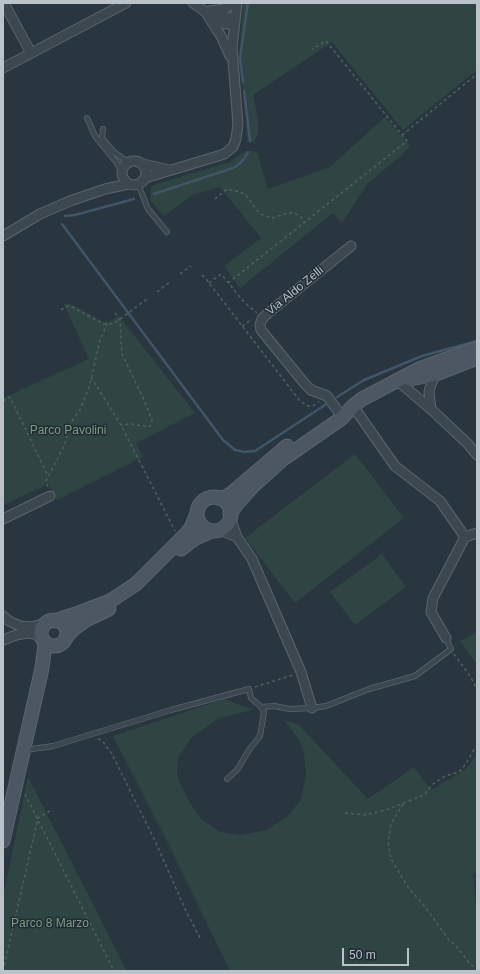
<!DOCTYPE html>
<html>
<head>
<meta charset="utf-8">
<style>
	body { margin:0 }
	#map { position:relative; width:480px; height:974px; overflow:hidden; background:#293640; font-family:Arial,sans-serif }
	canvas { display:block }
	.frame { position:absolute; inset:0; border:4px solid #bac2ca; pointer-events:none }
	.scale { position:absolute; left:342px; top:948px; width:67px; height:18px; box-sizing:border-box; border:2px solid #bac2ca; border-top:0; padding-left:5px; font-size:12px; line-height:14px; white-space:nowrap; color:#bac2ca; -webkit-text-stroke:3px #222c35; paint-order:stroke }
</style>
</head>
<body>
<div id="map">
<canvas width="480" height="974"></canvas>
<div class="frame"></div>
<div class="scale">50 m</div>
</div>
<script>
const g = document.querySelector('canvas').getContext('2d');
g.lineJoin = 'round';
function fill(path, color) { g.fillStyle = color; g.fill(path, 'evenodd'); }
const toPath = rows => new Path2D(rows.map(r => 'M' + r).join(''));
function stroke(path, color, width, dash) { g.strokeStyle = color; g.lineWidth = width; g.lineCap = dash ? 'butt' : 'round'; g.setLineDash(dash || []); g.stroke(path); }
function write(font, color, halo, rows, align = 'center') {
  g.font = font + ' Arial,sans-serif'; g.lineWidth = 3; g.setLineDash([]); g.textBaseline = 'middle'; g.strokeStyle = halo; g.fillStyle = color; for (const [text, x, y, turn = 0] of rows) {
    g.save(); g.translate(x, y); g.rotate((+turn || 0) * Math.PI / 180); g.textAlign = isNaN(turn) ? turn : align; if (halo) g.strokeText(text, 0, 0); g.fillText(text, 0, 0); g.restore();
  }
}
const green = toPath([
	[243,3,477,3,477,70,403,130,332,42,253,95,258,118,258,133,254,143,247,142,246,118,239,56],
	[385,117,410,146,401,156,368,183,342,223,333,213,240,288,224,266,261,238,220,187,194,194,164,216,150,200,151,188,153,185,230,162,245,151,254,151,258,154,268,189,330,167],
	[64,304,69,304,75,306,103,322,111,321,119,316,195,413,136,443,143,457,57,500,49,484,3,505,3,398,89,359],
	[355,454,404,518,295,603,245,538],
	[382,554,406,587,355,625,330,592],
	[477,632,477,665,460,641],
	[224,699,253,710,219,718,191,738,178,758,177,776,187,798,200,818,220,832,241,835,266,830,288,816,301,799,306,776,304,752,299,740,284,720,299,725,368,799,414,767,431,790,466,769,477,754,477,873,473,873,477,917,477,971,230,971,166,839,113,736],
	[28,777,127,971,3,971,3,896]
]);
const stream = toPath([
	[243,82,240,58,248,3],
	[244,91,250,141],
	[154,194,233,168,239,164,244,159,248,152],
	[65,216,75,215,134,199],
	[62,224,223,440,235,450,245,452,255,451,325,405],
	[337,397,364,380,422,356,477,341]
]);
const path = toPath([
	[402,135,477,74],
	[215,199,227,189,233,190,245,194,260,214,272,218,288,213,294,213,300,216,305,223],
	[180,274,191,266],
	[202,275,206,279,300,401,308,406,313,406,319,402],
	[209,283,221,274,244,302,257,313],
	[228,283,407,141,326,41,312,49],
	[157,292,171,281],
	[61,310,67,306,70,306,104,324,110,324,116,322,147,299],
	[115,313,120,321,122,354,144,400,152,420,151,425,149,427,131,424,121,425],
	[242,326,252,319],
	[91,377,121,425,175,531],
	[3,401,10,397,48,476],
	[48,487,46,481,64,446,72,421,80,410,89,388,100,340,107,324],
	[454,654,470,676,477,689],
	[255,687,293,675],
	[98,739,102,740,106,746,112,754,156,843,186,911,200,938],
	[25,794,114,971],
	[403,804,391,824,388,841,391,859,408,887,426,908,449,940,457,947,470,964,477,969],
	[345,813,364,815,386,810,424,795,433,784,445,776,459,772,465,765,477,745],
	[3,971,38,818,50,811]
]);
const lane = toPath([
	[87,118,95,136,117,163,122,173],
	[103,129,102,138,115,153,128,162],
	[138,184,148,209,167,232],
	[25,750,53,746,171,710,249,689,251,698,261,707,274,706,290,709,312,708,326,706,369,689,415,676,451,649,446,638],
	[227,779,237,770,249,750,260,736,264,712,261,707]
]);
const street = toPath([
	[4,3,31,53],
	[193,3,213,17,225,24,229,24,234,22,230,18,205,12],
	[210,11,224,9,233,3],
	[208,16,221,36,230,56],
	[3,68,126,3],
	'122 173a12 12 0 1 1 24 0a12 12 0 1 1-24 0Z',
	[143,164,169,170],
	[145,178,218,156,224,154,233,147,236,139,238,124,232,48,237,3],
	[3,236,40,214,70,201,105,189,129,184],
	[398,381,433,411,468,444,477,455],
	[353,406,395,466,440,501,465,537],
	[431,409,429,392,431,384,436,374],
	[338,411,327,396,311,390,305,384,261,330,260,325,262,319,268,313,351,246],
	[230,517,237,537,252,559,301,672,312,708],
	[3,519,50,496],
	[220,530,237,537],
	[3,616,9,621,20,626,31,627,45,624],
	[446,638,431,612,433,598,465,537,477,533],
	[3,640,16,635,28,633,35,634,42,639]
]);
const secondary = toPath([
	[410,379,436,374,477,358],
	'197 514a17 17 0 1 1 34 0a17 17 0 1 1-34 0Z',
	[218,498,226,497,232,493,287,446],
	[230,514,236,505,252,487,283,459,342,418,353,406,362,399,421,368,477,348],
	[181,549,194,539,212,531],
	'41 633a13 13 0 1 1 26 0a13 13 0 1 1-26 0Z',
	[54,621,81,612,110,601,136,584,188,532,192,526,197,513],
	[66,637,75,628,86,620,109,609],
	[3,841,42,668,45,645,44,641]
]);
const streetNames = [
	["Via Aldo Zelli",295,291,-39]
];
const parkNames = [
	["Parco Pavolini",68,431],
	["Parco 8 Marzo",50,924]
];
fill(green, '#2e4543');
stroke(stream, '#415568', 2.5);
stroke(lane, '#5b656d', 6);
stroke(street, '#5b656d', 11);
stroke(secondary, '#5b656d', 15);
stroke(path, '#4d6161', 1.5, [3, 3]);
stroke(lane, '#3d4750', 4.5);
stroke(street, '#3d4750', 9);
stroke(secondary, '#4c5763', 13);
write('12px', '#bac2ca', '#222c35', streetNames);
write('12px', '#7b9e7f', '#222c35', parkNames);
</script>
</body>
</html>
